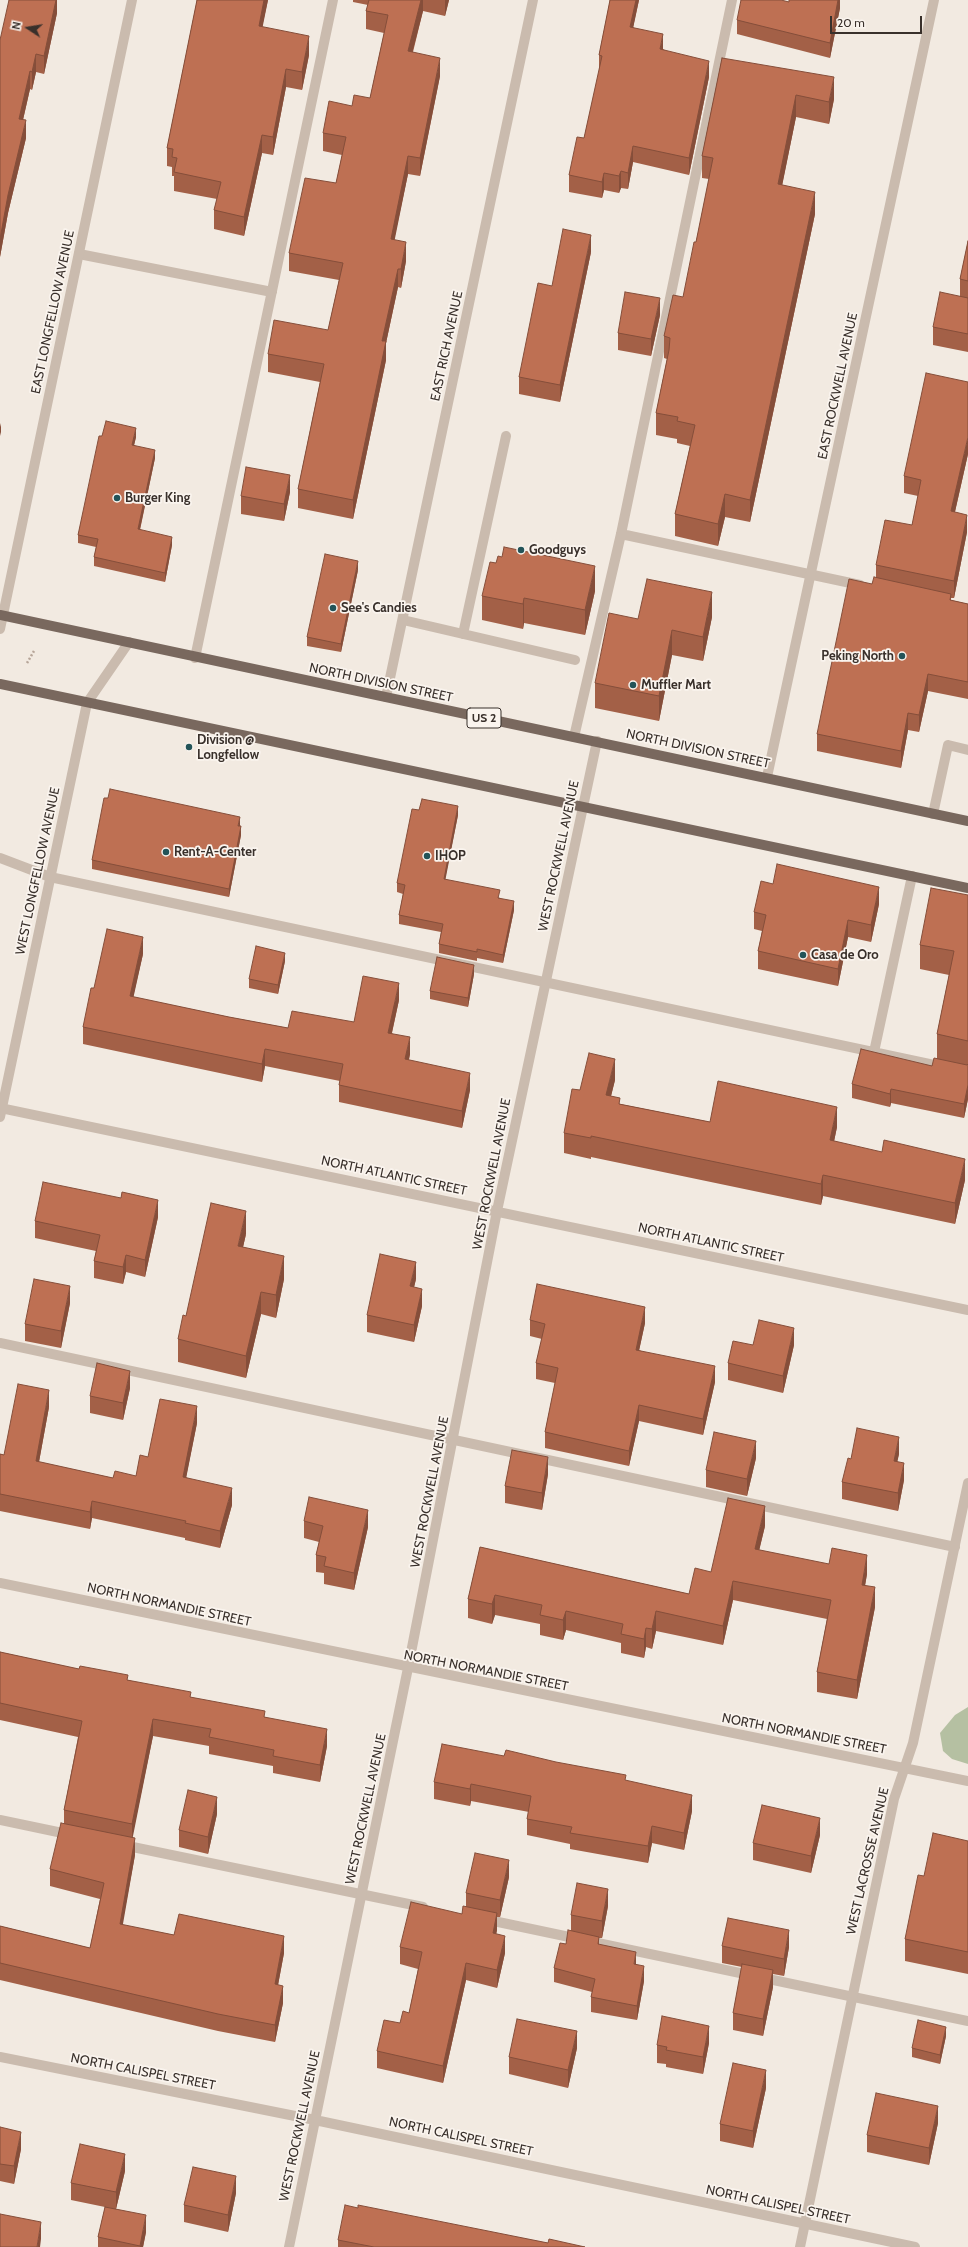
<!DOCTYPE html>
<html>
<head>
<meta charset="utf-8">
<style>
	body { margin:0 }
	#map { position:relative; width:968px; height:2247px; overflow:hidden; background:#f2eae1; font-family:Cabin,sans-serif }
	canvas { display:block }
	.north { position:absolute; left:8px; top:8px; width:40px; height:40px; -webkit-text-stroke:3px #faf4ee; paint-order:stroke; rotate:282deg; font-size:11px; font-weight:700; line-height:16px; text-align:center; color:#39302b }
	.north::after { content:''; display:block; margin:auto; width:14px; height:18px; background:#39302b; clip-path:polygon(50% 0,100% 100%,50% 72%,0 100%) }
	.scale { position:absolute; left:830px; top:16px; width:92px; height:18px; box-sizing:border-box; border:2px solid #39302b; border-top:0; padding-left:5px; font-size:12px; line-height:14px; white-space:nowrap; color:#39302b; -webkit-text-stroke:3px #faf4ee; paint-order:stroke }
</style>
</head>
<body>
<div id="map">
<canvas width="968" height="2247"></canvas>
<div class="north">N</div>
<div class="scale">20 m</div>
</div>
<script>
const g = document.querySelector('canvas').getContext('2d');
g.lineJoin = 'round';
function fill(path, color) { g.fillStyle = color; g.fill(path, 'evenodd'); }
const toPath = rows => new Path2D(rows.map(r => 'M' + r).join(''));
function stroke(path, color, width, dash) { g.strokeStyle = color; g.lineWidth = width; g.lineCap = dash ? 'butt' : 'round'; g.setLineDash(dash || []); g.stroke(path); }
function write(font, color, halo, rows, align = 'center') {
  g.font = font + ' Cabin,sans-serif'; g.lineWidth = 3.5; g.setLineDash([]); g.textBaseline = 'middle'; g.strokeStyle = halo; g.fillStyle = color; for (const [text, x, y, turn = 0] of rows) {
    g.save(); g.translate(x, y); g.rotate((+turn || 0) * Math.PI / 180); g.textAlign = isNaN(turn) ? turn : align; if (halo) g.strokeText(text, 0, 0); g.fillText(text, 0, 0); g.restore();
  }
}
const green = toPath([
	[968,1707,968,1764,952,1759,943,1751,940,1733,955,1715]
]);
const path = toPath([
	[27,663,34,651]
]);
const service = toPath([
	[79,254,272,292],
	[621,534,860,585],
	[403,620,575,660],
	[463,634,506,436],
	[195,658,333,0],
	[574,737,621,534,732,0],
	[933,814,948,745,968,750],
	[0,858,50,877,968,1072],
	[874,1052,912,876],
	[0,1343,955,1547],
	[0,1820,72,1835],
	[123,1845,423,1907],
	[484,1919,968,2021]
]);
const minor = toPath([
	[0,629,132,0],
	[386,697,533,0],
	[767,777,934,0],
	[0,1108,968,1310],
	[0,1117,87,703,129,642],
	[0,1583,968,1781],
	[0,2057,315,2120,915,2247],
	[289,2247,408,1668,497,1211,597,741],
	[800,2247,894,1799,913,1743,968,1483]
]);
const primary = toPath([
	[0,615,968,821],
	[0,684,968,888]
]);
const wall = toPath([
	[57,0,57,13,44,74,36,72,32,90,30,89,23,120,26,138,8,213,0,257,0,40],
	[197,0,268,0,262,27,309,55,302,90,286,87,273,155,262,153,244,236,214,229,214,210,217,199,174,191,174,176,172,176,172,167,167,166,167,148],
	[353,0,449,0,445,16,423,11,413,52,440,76,420,176,408,174,394,240,406,261,401,288,398,287,386,343,386,360,353,519,298,508,298,489,320,382,268,372,268,354,328,330,339,280,289,271,289,253,336,183,342,155,323,151,323,133,352,106,370,98,384,33,366,29,366,11,368,5,353,2],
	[610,0,639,0,633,27,663,49,709,77,689,175,633,162,628,189,621,188,619,193,604,190,602,198,569,192,569,175,584,138,599,72,599,55],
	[840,0,840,8,830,58,737,34,737,20,789,2],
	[722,58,834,99,829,124,796,117,782,185,815,214,750,522,725,517,718,546,675,536,675,514,690,446,677,443,677,439,656,435,656,413,667,359,664,358,664,336,683,297,696,242,709,179,702,178,702,156],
	[968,241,968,352,933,345,933,327,960,296,960,279],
	[591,252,560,402,519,394,519,377,552,286],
	[660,315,651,356,618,350,618,333],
	[102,436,136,437,134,445,155,458,140,530,172,545,165,582,94,566,94,557,96,547,78,543,78,535],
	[968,454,955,512,967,532,954,598,951,598,951,600,968,604,968,699,928,691,919,732,908,730,901,768,817,751,817,734,872,584,876,578,876,565,912,525,918,496,904,493,904,476],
	[290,492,284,521,241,514,241,496],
	[358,570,341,652,307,646,307,637],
	[595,591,585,635,524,623,523,629,482,620,482,596],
	[712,617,703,661,672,655,659,721,595,708,595,683,638,619],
	[419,810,458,815,445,879,500,898,514,910,503,963,477,958,477,961,439,953,439,944,441,932,399,924,399,915,403,894,397,892,397,883],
	[240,826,241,835,229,897,92,869,92,860],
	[773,884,879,904,871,942,848,937,838,986,758,969,758,951,762,931,754,929,754,912],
	[968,895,968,1099,964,1118,891,1103,890,1107,852,1098,852,1084,932,1066,937,1058,937,1034,949,975,920,969,920,945],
	[143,954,133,997,229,1017,288,1028,354,1022,399,1000,392,1033,410,1054,409,1060,470,1090,462,1128,339,1102,339,1085,340,1081,265,1066,262,1082,83,1044,83,1027,94,988],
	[285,961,278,994,249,988,249,979],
	[474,974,468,1007,430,999,430,991],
	[615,1080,611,1096,620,1104,710,1122,837,1127,834,1141,965,1180,955,1224,823,1196,821,1205,591,1157,591,1159,564,1153,564,1133,580,1090],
	[158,1217,145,1277,126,1272,123,1284,94,1278,94,1261,96,1251,35,1238,35,1221],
	[246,1234,243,1247,284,1279,276,1318,261,1314,246,1378,178,1362,178,1339,186,1316],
	[416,1279,414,1287,422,1306,414,1342,367,1332,367,1315],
	[70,1303,61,1348,25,1341,25,1324],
	[530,1320,645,1323,639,1350,715,1382,703,1435,639,1421,629,1466,545,1448,545,1432,555,1383,536,1379,536,1363,542,1339,530,1336],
	[753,1345,794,1345,783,1393,728,1380,728,1363],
	[130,1388,123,1420,90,1413,90,1396],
	[49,1407,39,1462,113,1478,136,1476,148,1457,197,1423,186,1477,232,1505,220,1548,185,1540,185,1538,92,1518,90,1529,0,1511,0,1454,4,1455],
	[899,1454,897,1461,904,1480,898,1511,842,1499,842,1482,851,1459],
	[756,1458,747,1496,706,1487,706,1470],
	[548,1474,542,1510,505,1503,505,1486],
	[304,1521,368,1527,354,1590,324,1584,324,1573,316,1572,316,1555,319,1542,304,1538],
	[765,1526,759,1550,867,1574,865,1585,875,1607,857,1699,817,1692,817,1672,827,1619,733,1600,723,1645,656,1631,652,1649,646,1647,644,1658,621,1653,621,1643,566,1630,563,1640,540,1635,540,1624,495,1615,492,1624,468,1618,468,1599,480,1547,689,1594,711,1572],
	[0,1652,128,1680,265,1717,327,1746,320,1782,273,1773,273,1766,209,1754,209,1746,153,1736,132,1837,135,1855,122,1925,174,1935,284,1953,278,1985,283,2003,275,2042,218,2031,0,1980,0,1926,90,1948,100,1899,50,1886,50,1869,64,1823,64,1810,78,1737,0,1720],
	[626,1781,692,1811,684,1850,652,1843,648,1863,570,1849,570,1844,527,1835,527,1819,529,1812,471,1801,470,1806,434,1799,434,1782],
	[217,1814,208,1854,179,1847,179,1830],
	[820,1835,811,1873,753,1860,753,1843],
	[968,1841,968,1974,905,1961,905,1939,924,1876],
	[509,1877,500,1917,497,1917,497,1930,496,1934,505,1953,497,1988,466,1980,443,2083,377,2068,377,2051,409,2013,418,1969,400,1964,400,1947,462,1914,466,1906,466,1893],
	[608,1906,602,1938,599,1938,599,1945,636,1965,644,1981,637,2020,591,2012,591,1997,592,1992,554,1982,554,1968,566,1944,571,1931,571,1915],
	[722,1946,789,1947,784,1976,773,1974,773,1987,763,2036,733,2030,733,2013,742,1967,722,1963],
	[946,2036,940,2064,912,2057,912,2048],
	[709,2043,703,2074,666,2067,666,2064,657,2063,657,2045],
	[577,2048,568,2088,509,2074,509,2057],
	[766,2088,753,2148,720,2141,720,2124],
	[938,2123,929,2165,867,2152,867,2135],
	[0,2127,21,2149,14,2184,0,2181],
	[125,2171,116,2209,146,2232,143,2247,98,2247,98,2237,105,2207,71,2200,71,2183],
	[236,2193,228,2232,184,2222,184,2205],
	[358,2208,548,2243,585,2247,338,2247,338,2240]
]);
const shadedWall = toPath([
	[56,0,57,0,57,13,44,74,44,56],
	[264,0,268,0,259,45,259,26],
	[421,0,423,0,423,11,408,69,408,51],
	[445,0,449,0,445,16],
	[636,0,639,0,630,43,630,27],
	[838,0,840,0,840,8,830,58,830,43],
	[663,34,663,51,660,49],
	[309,36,309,55,302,90,302,72],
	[36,54,36,72,32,90,32,72],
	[440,58,440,76,420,176,420,158],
	[709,61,709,77,689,175,689,158],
	[286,69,286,87,273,155,273,137],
	[30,71,30,89,19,137,19,119],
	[834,77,834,99,829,124,829,102],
	[796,95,796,117,778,206,778,184],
	[26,120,26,138,8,213,0,257,0,239,8,195],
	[262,135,262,153,244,236,244,217],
	[633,146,633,162,628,189,628,173],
	[408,156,408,174,391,258,391,239],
	[621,171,621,188,619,193,619,176],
	[604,173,604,190,602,198,602,182],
	[815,192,815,214,750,522,750,500],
	[591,235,591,252,560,402,560,385],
	[406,242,406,261,401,288,401,269],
	[398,269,398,287,386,343,386,360,353,519,353,500,382,341],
	[660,298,660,315,651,356,651,339],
	[1,423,1,432,0,436,0,427],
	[136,428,136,437,132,454,132,445],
	[968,437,968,454,951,529,951,511],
	[155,450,155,458,138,538,138,529],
	[290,475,290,492,284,521,284,504],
	[725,494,725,517,718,546,718,524],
	[967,515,967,532,954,598,954,581],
	[172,537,172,545,165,582,165,573],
	[358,561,358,570,341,652,341,644],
	[595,566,595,591,585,635,585,610],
	[712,592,712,617,703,661,703,637],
	[524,598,524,623,523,629,523,604],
	[672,630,672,655,659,721,659,696],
	[928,674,928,691,919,732,919,715],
	[908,713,908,730,901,768,901,751],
	[458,806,458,815,444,887,444,879],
	[240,817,240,826,238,834,238,826],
	[241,826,241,835,229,897,229,889],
	[879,887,879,904,871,942,871,925],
	[514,901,514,910,503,963,503,955],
	[848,920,848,937,838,986,838,969],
	[143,937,143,954,130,1013,130,996],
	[285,953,285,961,278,994,278,985],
	[474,965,474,974,468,1007,468,998],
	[399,983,399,1000,388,1050,388,1033],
	[410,1037,410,1054,405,1076,405,1059],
	[265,1049,265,1066,262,1082,262,1064],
	[615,1059,615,1080,606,1116,606,1095],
	[470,1073,470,1090,462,1128,462,1111],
	[968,1085,968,1099,964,1118,964,1104],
	[891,1089,891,1103,890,1107,890,1094],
	[837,1107,837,1127,830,1161,830,1140],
	[965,1159,965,1180,955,1224,955,1203],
	[823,1175,823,1196,821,1205,821,1184],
	[158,1200,158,1217,145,1277,145,1260],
	[246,1211,246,1234,238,1269,238,1246],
	[126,1255,126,1272,123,1284,123,1267],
	[284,1256,284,1279,276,1318,276,1295],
	[416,1262,416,1279,410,1304,410,1286],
	[70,1286,70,1303,61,1348,61,1331],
	[422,1289,422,1306,414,1342,414,1325],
	[261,1292,261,1314,246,1378,246,1356],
	[645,1307,645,1323,636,1365,636,1350],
	[794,1328,794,1345,783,1393,783,1376],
	[715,1366,715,1382,703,1435,703,1419],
	[130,1371,130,1388,123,1420,123,1403],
	[49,1390,49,1407,36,1478,36,1461],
	[639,1405,639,1421,629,1466,629,1451],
	[197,1406,197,1423,183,1494,183,1477],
	[899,1437,899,1454,894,1478,894,1461],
	[756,1441,756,1458,747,1496,747,1479],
	[548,1457,548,1474,542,1510,542,1493],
	[904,1463,904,1480,898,1511,898,1493],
	[232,1488,232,1505,220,1548,220,1531],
	[92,1501,92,1518,90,1529,90,1512],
	[765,1506,765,1526,755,1568,755,1549],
	[368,1510,368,1527,354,1590,354,1573],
	[867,1555,867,1574,862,1604,862,1585],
	[733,1581,733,1600,723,1645,723,1626],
	[875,1587,875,1607,857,1699,857,1680],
	[495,1595,495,1615,492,1624,492,1604],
	[566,1611,566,1630,563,1640,563,1620],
	[656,1611,656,1631,652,1649,652,1629],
	[646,1628,646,1647,644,1658,644,1639],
	[153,1719,153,1736,132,1841,132,1824],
	[327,1729,327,1746,320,1782,320,1765],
	[471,1784,471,1801,470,1806,470,1789],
	[692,1795,692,1811,684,1850,684,1833],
	[217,1797,217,1814,208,1854,208,1837],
	[820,1818,820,1835,811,1873,811,1856],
	[652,1826,652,1843,648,1863,648,1846],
	[135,1838,135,1855,120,1941,120,1924],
	[509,1860,509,1877,500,1917,500,1900],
	[608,1889,608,1906,602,1938,602,1921],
	[497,1913,497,1930,493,1950,493,1933],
	[789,1930,789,1947,784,1976,784,1959],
	[284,1936,284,1953,275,2001,275,1984],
	[505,1936,505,1953,497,1988,497,1970],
	[636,1952,636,1966,634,1964],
	[466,1963,466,1980,443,2083,443,2066],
	[644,1966,644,1981,637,2020,637,2006],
	[773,1970,773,1987,763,2036,763,2019],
	[283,1986,283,2003,275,2042,275,2025],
	[709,2026,709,2043,703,2074,703,2057],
	[946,2027,946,2036,940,2064,940,2055],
	[577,2031,577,2048,568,2088,568,2070],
	[766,2070,766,2088,753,2148,753,2131],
	[938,2106,938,2123,929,2165,929,2148],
	[21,2132,21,2149,14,2184,14,2166],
	[125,2154,125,2171,116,2209,116,2192],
	[236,2176,236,2193,228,2232,228,2215],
	[146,2215,146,2232,143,2247,140,2247],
	[41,2222,41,2239,40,2247,37,2247]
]);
const building = toPath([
	[9,0,56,0,44,56,36,54,32,72,30,71,19,119,26,120,8,195,0,239,0,40,9,0],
	[197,0,264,0,259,26,309,36,302,72,286,69,273,137,262,135,244,217,214,210,221,182,174,172,177,158,172,157,173,149,167,148,197,0],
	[369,0,421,0,408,51,440,58,420,158,408,156,391,239,406,242,401,269,398,269,382,341,386,341,353,500,298,489,324,364,268,354,274,320,328,330,343,263,289,253,305,178,336,183,346,137,323,133,329,101,352,106,354,95,370,98,388,15,366,11,369,0],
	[610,0,636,0,630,27,663,34,660,49,709,61,689,158,633,146,628,173,621,171,619,176,604,173,602,182,569,175,577,137,584,138,602,56,599,55,610,0],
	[741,0,781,0,789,2,789,0,838,0,830,43,737,20,741,0],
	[722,58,834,77,829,102,796,95,778,184,815,192,750,500,725,494,718,524,675,514,695,425,677,421,678,417,656,413,669,350,670,338,664,336,673,295,683,297,694,242,696,242,713,158,702,156,722,58],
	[563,229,591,235,560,385,519,377,538,283,552,286,563,229],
	[968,241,968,281,960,279,968,241],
	[625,292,660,298,651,339,618,333,625,292],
	[940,292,968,298,968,334,933,327,940,292],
	[926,373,968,382,968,437,951,511,967,515,954,581,876,565,885,520,912,525,921,480,904,476,926,373],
	[106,421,136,428,132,445,155,450,138,529,172,537,165,573,94,557,98,539,78,535,99,436,102,436,106,421],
	[246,467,290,475,284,504,241,496,246,467],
	[504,547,595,566,585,610,524,598,523,604,482,596,490,562,496,563,498,556,502,557,504,547],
	[325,554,358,561,341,644,307,637,325,554],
	[874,577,951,594,950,600,968,604,968,682,928,674,919,715,908,713,901,751,817,734,849,579,872,584,874,577],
	[647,579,712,592,703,637,672,630,659,696,595,683,609,613,638,619,647,579],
	[110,789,240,817,238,826,241,826,229,889,92,860,104,798,108,798,110,789],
	[422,799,458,806,444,879,500,890,498,898,514,901,503,955,477,949,477,952,439,944,443,924,399,915,405,885,397,883,412,809,419,810,422,799],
	[777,864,879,887,871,925,848,920,838,969,758,951,766,915,754,912,761,881,773,884,777,864],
	[931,888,968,895,968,1041,937,1034,954,951,920,945,931,888],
	[107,929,143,937,130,996,229,1017,288,1028,292,1011,354,1022,363,976,399,983,388,1033,410,1037,405,1059,470,1073,462,1111,339,1085,343,1064,265,1049,262,1064,83,1027,91,988,94,988,107,929],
	[256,946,285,953,278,985,249,979,256,946],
	[437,957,474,965,468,998,430,991,437,957],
	[861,1049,932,1066,934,1058,967,1065,968,1064,968,1085,964,1104,891,1089,890,1094,852,1084,861,1049],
	[589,1053,615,1059,606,1095,620,1098,619,1104,710,1122,718,1081,837,1107,830,1140,882,1152,884,1140,965,1159,955,1203,823,1175,821,1184,591,1136,591,1138,564,1133,572,1089,580,1090,589,1053],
	[43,1182,121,1198,122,1192,158,1200,145,1260,126,1255,123,1267,94,1261,100,1235,35,1221,43,1182],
	[211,1203,246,1211,238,1246,284,1256,276,1295,261,1292,246,1356,178,1339,183,1315,186,1316,211,1203],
	[380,1254,416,1262,410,1286,422,1289,414,1325,367,1315,380,1254],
	[34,1279,70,1286,61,1331,25,1324,34,1279],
	[537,1284,645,1307,636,1350,715,1366,703,1419,639,1405,629,1451,545,1432,558,1368,536,1363,545,1324,530,1320,537,1284],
	[759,1320,794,1328,783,1376,728,1363,733,1341,753,1345,759,1320],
	[97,1363,130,1371,123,1403,90,1396,97,1363],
	[18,1384,49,1390,36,1461,113,1478,115,1471,136,1476,140,1455,148,1457,160,1399,197,1406,183,1477,232,1488,220,1531,185,1523,186,1521,92,1501,90,1512,0,1494,0,1454,4,1455,18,1384],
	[857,1428,899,1437,894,1461,904,1463,898,1493,842,1482,848,1458,851,1459,857,1428],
	[714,1432,756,1441,747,1479,706,1470,714,1432],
	[512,1450,548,1457,542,1493,505,1486,512,1450],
	[309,1497,368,1510,354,1573,324,1566,326,1557,316,1555,323,1526,304,1521,309,1497],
	[728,1498,765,1506,755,1549,829,1564,832,1548,867,1555,862,1585,875,1587,857,1680,817,1672,831,1600,733,1581,723,1626,656,1611,652,1629,646,1628,644,1639,621,1634,623,1624,566,1611,563,1620,540,1615,542,1605,495,1595,492,1604,468,1599,480,1547,689,1594,695,1568,711,1572,728,1498],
	[0,1652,79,1669,80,1666,128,1675,127,1680,191,1692,190,1697,265,1711,264,1717,327,1729,320,1765,273,1756,274,1750,209,1737,211,1729,153,1719,132,1824,64,1810,82,1721,0,1703,0,1652],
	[442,1744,504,1756,506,1750,556,1762,626,1775,625,1780,692,1795,684,1833,652,1826,648,1846,570,1833,572,1827,527,1819,531,1796,471,1784,470,1789,434,1782,442,1744],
	[188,1790,217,1797,208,1837,179,1830,188,1790],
	[762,1805,820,1818,811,1856,753,1843,762,1805],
	[61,1823,135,1838,120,1924,174,1935,179,1914,284,1936,275,1984,283,1986,275,2025,218,2014,0,1963,0,1926,90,1948,104,1883,50,1869,61,1823],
	[933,1833,968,1841,968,1952,905,1939,918,1875,924,1876,933,1833],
	[475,1853,509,1860,500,1900,466,1893,475,1853],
	[577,1883,608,1889,602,1921,571,1915,577,1883],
	[411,1902,462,1914,463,1906,497,1913,493,1933,505,1936,497,1970,466,1963,443,2066,377,2051,384,2020,400,2023,403,2011,409,2013,422,1952,400,1947,411,1902],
	[728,1918,789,1930,784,1959,722,1946,728,1918],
	[568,1930,599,1937,598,1944,636,1952,634,1964,644,1966,637,2006,591,1997,595,1979,554,1968,560,1943,566,1944,568,1930],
	[742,1964,773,1970,763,2019,733,2013,742,1964],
	[662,2016,709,2026,703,2057,666,2050,667,2047,657,2045,662,2016],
	[517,2019,577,2031,568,2070,509,2057,517,2019],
	[918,2020,946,2027,940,2055,912,2048,918,2020],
	[733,2063,766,2070,753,2131,720,2124,733,2063],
	[876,2093,938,2106,929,2148,867,2135,876,2093],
	[0,2127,21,2132,14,2166,0,2164,0,2127],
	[80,2144,125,2154,116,2192,71,2183,80,2144],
	[193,2167,236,2176,228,2215,184,2205,193,2167],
	[345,2205,358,2208,358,2205,548,2243,549,2239,585,2247,374,2247,338,2240,345,2205],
	[105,2207,146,2215,140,2246,98,2237,105,2207],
	[0,2214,41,2222,37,2247,0,2247,0,2214]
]);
const markers = [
	[117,498,4,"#235358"],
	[521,550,4,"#235358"],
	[333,608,4,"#235358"],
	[902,656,4,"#235358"],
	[633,685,4,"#235358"],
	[189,747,4,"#235358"],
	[166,852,4,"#235358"],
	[427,856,4,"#235358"],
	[803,955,4,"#235358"]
];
const shields = [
	[484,718,34]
];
const shieldNames = [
	["US 2",484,718]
];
const streetNames = [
	["EAST LONGFELLOW AVENUE",53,312,-78],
	["EAST RICH AVENUE",447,346,-78],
	["EAST ROCKWELL AVENUE",838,386,-78],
	["NORTH DIVISION STREET",381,683,12],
	["NORTH DIVISION STREET",698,749,12],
	["WEST ROCKWELL AVENUE",559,856,-78],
	["WEST LONGFELLOW AVENUE",38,871,-78],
	["WEST ROCKWELL AVENUE",492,1174,-79],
	["NORTH ATLANTIC STREET",394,1176,12],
	["NORTH ATLANTIC STREET",711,1243,12],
	["WEST ROCKWELL AVENUE",430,1492,-79],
	["NORTH NORMANDIE STREET",169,1605,12],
	["NORTH NORMANDIE STREET",486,1671,11],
	["NORTH NORMANDIE STREET",804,1734,11],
	["WEST ROCKWELL AVENUE",366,1809,-78],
	["WEST LACROSSE AVENUE",868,1861,-77],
	["NORTH CALISPEL STREET",143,2072,11],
	["WEST ROCKWELL AVENUE",300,2126,-78],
	["NORTH CALISPEL STREET",461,2137,12],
	["NORTH CALISPEL STREET",778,2205,12]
];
const poiNames = [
	["Burger King",125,498],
	["Goodguys",529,550],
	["See's Candies",341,608],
	["Peking North",894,656,"right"],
	["Muffler Mart",641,685],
	["Division @",197,740],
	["Longfellow",197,755],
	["Rent-A-Center",174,852],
	["IHOP",435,856],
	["Casa de Oro",811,955]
];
fill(green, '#b5c0a2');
stroke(path, '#b6a598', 2.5, [2, 2]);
stroke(service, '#cabbae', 10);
stroke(minor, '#cabbae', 10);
stroke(primary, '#79685e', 10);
fill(wall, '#a36047');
fill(shadedWall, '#854e3a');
fill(building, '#be7053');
stroke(building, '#854e3a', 1);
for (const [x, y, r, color] of markers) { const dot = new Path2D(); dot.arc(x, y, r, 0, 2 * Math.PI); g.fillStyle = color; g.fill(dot); stroke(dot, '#faf4ee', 1.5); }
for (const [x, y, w] of shields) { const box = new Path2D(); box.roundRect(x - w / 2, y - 10, w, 20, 3); g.fillStyle = '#faf4ee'; g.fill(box); stroke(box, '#39302b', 1); }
write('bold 12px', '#39302b', null, shieldNames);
write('13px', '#39302b', '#faf4ee', streetNames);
write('bold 13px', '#39302b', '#faf4ee', poiNames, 'left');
</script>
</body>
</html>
